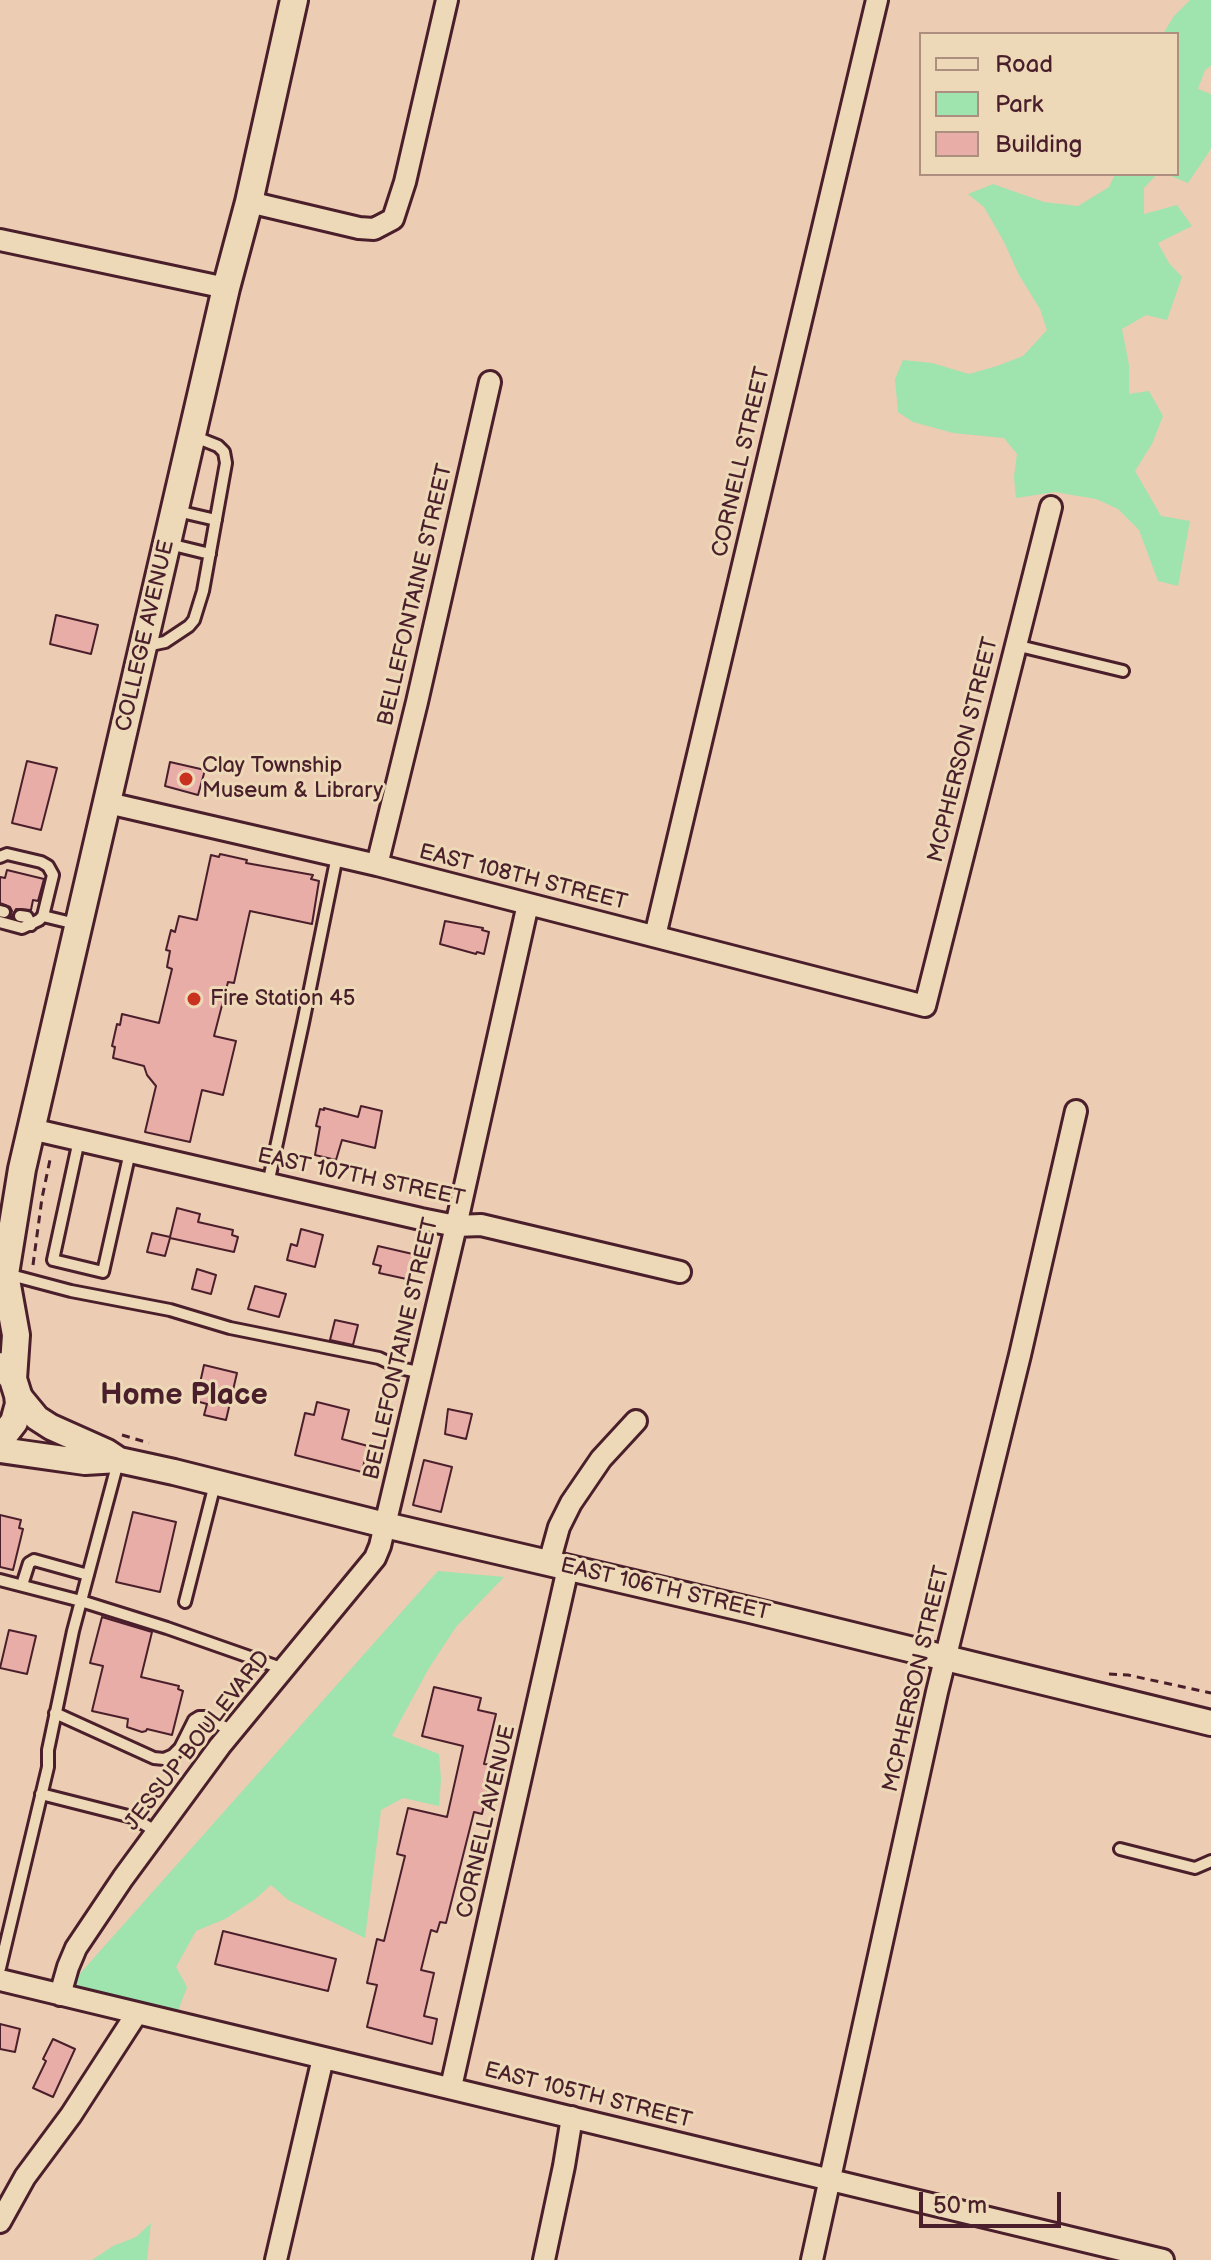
<!DOCTYPE html>
<html>
<head>
<meta charset="utf-8">
<style>
	body { margin:0 }
	#map { position:relative; width:1211px; height:2260px; overflow:hidden; background:#ecccb2; font-family:"Balsamiq Sans",sans-serif }
	canvas { display:block }
	.legend { position:absolute; left:919px; top:32px; width:260px; height:144px; box-sizing:border-box; background:#edd9b7; border:2px solid #ac8f7f; margin:0; padding:10px 14px; list-style:none; font-size:24px; color:#4a1f2b }
	.legend li { display:flex; align-items:center; gap:16px; height:40px }
	.legend b { width:40px; border:2px solid #ac8f7f }
	.scale { position:absolute; left:919px; top:2192px; width:142px; height:36px; box-sizing:border-box; border:4px solid #4a1f2b; border-top:0; padding-left:10px; font-size:24px; line-height:28px; white-space:nowrap; color:#4a1f2b; -webkit-text-stroke:6px #edd9b7; paint-order:stroke }
</style>
</head>
<body>
<div id="map">
<canvas width="1211" height="2260"></canvas>
<ul class="legend">
<li><b style="height:10px;background:#edd9b7"></b>Road</li>
<li><b style="height:22px;background:#9fe3af"></b>Park</li>
<li><b style="height:22px;background:#e8ada7"></b>Building</li>
</ul>
<div class="scale">50 m</div>
</div>
<script>
const g = document.querySelector('canvas').getContext('2d');
g.lineJoin = 'round';
function fill(path, color) { g.fillStyle = color; g.fill(path, 'evenodd'); }
const toPath = rows => new Path2D(rows.map(r => 'M' + r).join(''));
function stroke(path, color, width, dash) { g.strokeStyle = color; g.lineWidth = width; g.lineCap = dash ? 'butt' : 'round'; g.setLineDash(dash || []); g.stroke(path); }
function write(font, color, halo, rows, align = 'center') {
  g.font = font + ' "Balsamiq Sans",sans-serif'; g.lineWidth = 6; g.setLineDash([]); g.textBaseline = 'middle'; g.strokeStyle = halo; g.fillStyle = color; for (const [text, x, y, turn = 0] of rows) {
    g.save(); g.translate(x, y); g.rotate((+turn || 0) * Math.PI / 180); g.textAlign = isNaN(turn) ? turn : align; if (halo) g.strokeText(text, 0, 0); g.fillText(text, 0, 0); g.restore();
  }
}
const green = toPath([
	[1190,0,1211,0,1211,66,1205,70,1198,89,1211,94,1211,149,1188,183,1166,174,1177,174,1177,34,1163,34,1174,16],
	[1115,174,1157,174,1144,188,1144,214,1177,205,1192,226,1158,243,1169,263,1182,277,1167,320,1146,315,1122,329,1129,365,1129,394,1149,391,1163,416,1152,444,1135,471,1161,516,1190,521,1178,586,1158,581,1139,530,1118,509,1096,499,1055,492,1016,498,1014,477,1017,454,1004,438,953,433,913,422,898,412,895,379,903,360,932,363,969,374,997,366,1023,356,1047,330,1040,309,1019,275,1004,242,984,207,968,194,993,184,1044,202,1078,206,1109,187],
	[438,1571,504,1577,456,1627,429,1668,392,1736,439,1754,441,1779,439,1806,403,1798,381,1810,365,1938,288,1900,271,1885,254,1900,225,1919,196,1931,176,1967,187,1987,178,2011,68,1987],
	[151,2223,147,2260,92,2260,113,2246,136,2237]
]);
const building = toPath([
	[56,615,98,625,91,654,50,644,56,615],
	[27,761,57,768,41,830,12,823,27,761],
	[170,762,205,770,198,795,165,786,170,762],
	[220,854,247,860,246,863,313,875,311,879,319,881,312,924,250,911,234,983,228,982,214,1036,236,1041,223,1095,202,1090,190,1142,145,1132,156,1086,147,1075,144,1066,113,1058,115,1047,112,1046,117,1024,120,1025,122,1014,159,1023,172,969,167,967,170,951,166,950,171,930,175,932,179,916,197,920,211,855,219,857,220,854],
	[7,870,44,879,38,901,33,900,31,910,16,909,12,917,10,917,12,911,10,907,0,903,0,877,5,878,7,870],
	[445,921,483,928,482,930,489,932,484,954,477,952,476,954,440,944,445,921],
	[361,1106,382,1111,375,1148,342,1140,336,1160,315,1155,320,1127,316,1126,320,1109,324,1110,324,1108,358,1117,361,1106],
	[177,1208,200,1214,198,1222,233,1230,232,1235,238,1237,234,1252,170,1238,165,1256,147,1252,152,1233,170,1237,177,1208],
	[301,1229,323,1235,315,1267,287,1260,291,1244,297,1246,301,1229],
	[378,1246,417,1255,411,1280,379,1273,381,1266,373,1264,378,1246],
	[197,1269,216,1275,211,1294,192,1289,197,1269],
	[255,1286,286,1294,279,1317,248,1309,255,1286],
	[335,1320,358,1325,353,1345,330,1340,335,1320],
	[204,1365,237,1373,226,1420,204,1415,207,1404,196,1401,204,1365],
	[317,1402,349,1410,342,1439,368,1446,362,1472,295,1455,305,1413,314,1415,317,1402],
	[448,1409,472,1414,466,1439,445,1434,448,1409],
	[424,1460,452,1467,441,1512,413,1505,424,1460],
	[133,1512,176,1522,160,1592,116,1582,133,1512],
	[0,1515,21,1520,19,1528,23,1529,13,1570,0,1567,0,1515],
	[102,1617,152,1632,141,1677,179,1686,178,1689,183,1691,172,1735,147,1729,146,1731,142,1732,127,1727,128,1719,92,1711,103,1666,90,1663,102,1617],
	[9,1630,36,1636,27,1674,0,1668,9,1630],
	[434,1687,481,1698,478,1710,496,1714,484,1764,493,1765,482,1814,474,1812,446,1923,440,1922,437,1932,431,1930,421,1970,434,1973,424,2016,437,2019,432,2044,367,2027,377,1985,367,1983,377,1939,384,1941,405,1856,397,1854,408,1808,447,1817,463,1746,422,1736,434,1687],
	[223,1931,336,1959,328,1991,215,1964,223,1931],
	[0,2024,20,2029,15,2052,0,2049,0,2024],
	[53,2039,75,2049,53,2097,33,2088,46,2061,43,2059,53,2039]
]);
const path = toPath([
	[33,1265,42,1198,51,1155],
	[122,1435,149,1443],
	[1109,1674,1128,1675,1211,1693]
]);
const service = toPath([
	[177,511,216,520],
	[169,544,210,554],
	[1015,645,1123,671],
	[146,646,165,642,189,626,194,620,203,591,226,463,224,452,218,446,193,436],
	[0,857,7,854,41,862,48,866,53,875,43,916,39,920,22,928,0,922],
	[0,911,4,912],
	[20,916,27,917,31,925],
	[43,916,76,924],
	[79,1140,53,1260,103,1272,130,1152],
	[268,1184,303,1023,337,856],
	[7,1274,71,1291,170,1310,230,1328,379,1358,400,1368,422,1373],
	[0,1580,81,1601,167,1628,284,1669],
	[22,1585,29,1563,34,1560,88,1575],
	[185,1602,215,1484],
	[55,1713,154,1758,164,1759,173,1755,180,1748,194,1720,199,1717,205,1717,232,1731],
	[41,1794,132,1817,157,1832],
	[1120,1849,1195,1868,1211,1861],
	[0,1968,48,1767,48,1750,73,1631,118,1462]
]);
const minor = toPath([
	[249,202,359,228,374,229,393,219,405,182,447,0],
	[0,240,226,288],
	[108,803,377,865,925,1006,1051,507],
	[377,865,417,702,490,382],
	[655,936,877,0],
	[31,1129,421,1219,456,1226,481,1225,680,1272],
	[549,1563,559,1527,571,1503,601,1459,636,1421],
	[0,1980,1163,2260],
	[60,1995,68,1967,76,1948,123,1878,220,1746,375,1558,380,1546,456,1226,528,904],
	[451,2087,568,1568],
	[0,2222,25,2177,71,2115,137,2013],
	[276,2260,323,2058],
	[544,2260,564,2166,572,2117],
	[812,2260,937,1692,1020,1355,1076,1111]
]);
const tertiary = toPath([
	[18,1395,37,1418,51,1427,107,1452,119,1460],
	[0,1450,85,1462,119,1460,174,1472,385,1525,750,1610,1211,1723]
]);
const secondary = toPath([
	[13,1379,16,1335,5,1274,22,1169,226,288,249,202,294,0],
	[0,1440,14,1422,19,1404,18,1395,13,1379,3,1366]
]);
const markers = [
	[186,779,8,"#c8321e"],
	[194,999,8,"#c8321e"]
];
const streetNames = [
	["CORNELL STREET",742,462,-77],
	["BELLEFONTAINE STREET",416,595,-77],
	["COLLEGE AVENUE",146,636,-77],
	["MCPHERSON STREET",964,750,-76],
	["EAST 108TH STREET",523,878,14],
	["EAST 107TH STREET",361,1178,12],
	["BELLEFONTAINE STREET",402,1349,-77],
	["EAST 106TH STREET",665,1590,13],
	["MCPHERSON STREET",917,1679,-77],
	["JESSUP BOULEVARD",198,1741,-52],
	["CORNELL AVENUE",487,1822,-77],
	["EAST 105TH STREET",588,2096,14]
];
const poiNames = [
	["Clay Township",202,766],
	["Museum & Library",202,791],
	["Fire Station 45",210,999]
];
const districtNames = [
	["Home Place",184,1396]
];
fill(green, '#9fe3af');
fill(building, '#e8ada7');
stroke(building, '#4a1f2b', 2);
stroke(service, '#4a1f2b', 16);
stroke(minor, '#4a1f2b', 26);
stroke(tertiary, '#4a1f2b', 30);
stroke(secondary, '#4a1f2b', 32);
stroke(path, '#4a1f2b', 3, [8, 6]);
stroke(service, '#edd9b7', 10);
stroke(minor, '#edd9b7', 20);
stroke(tertiary, '#edd9b7', 24);
stroke(secondary, '#edd9b7', 26);
for (const [x, y, r, color] of markers) { const dot = new Path2D(); dot.arc(x, y, r, 0, 2 * Math.PI); g.fillStyle = color; g.fill(dot); stroke(dot, '#edd9b7', 3); }
write('22px', '#4a1f2b', '#edd9b7', streetNames);
write('22px', '#4a1f2b', '#edd9b7', poiNames, 'left');
write('bold 30px', '#4a1f2b', '#edd9b7', districtNames);
</script>
</body>
</html>
